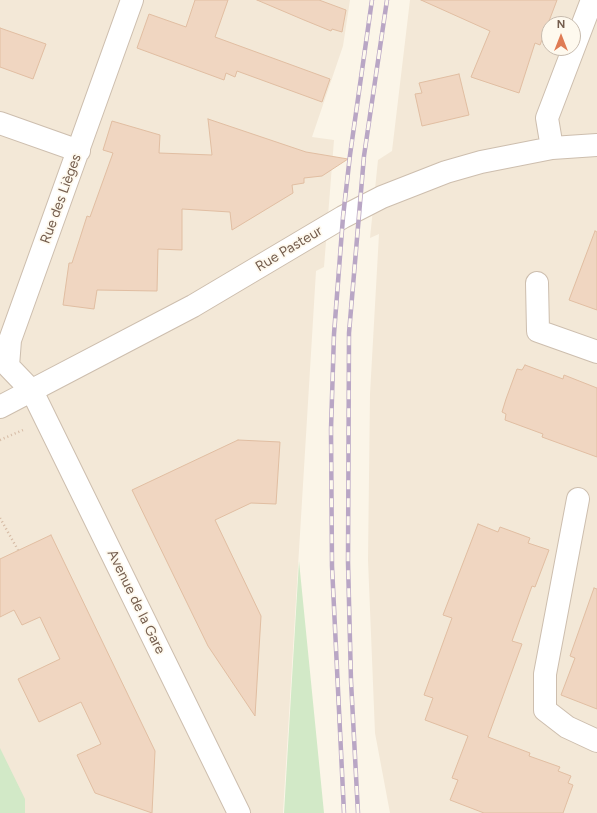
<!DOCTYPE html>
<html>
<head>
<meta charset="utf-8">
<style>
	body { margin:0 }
	#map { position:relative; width:597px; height:813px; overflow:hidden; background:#fbf5e8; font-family:Figtree,sans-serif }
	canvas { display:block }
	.north { position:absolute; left:541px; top:16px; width:40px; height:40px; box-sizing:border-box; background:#fef9ee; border:1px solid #c7bbae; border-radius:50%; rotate:0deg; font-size:11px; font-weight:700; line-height:16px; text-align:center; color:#745d4d }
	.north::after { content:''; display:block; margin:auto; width:14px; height:18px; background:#df7b54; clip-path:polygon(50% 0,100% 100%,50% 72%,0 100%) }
</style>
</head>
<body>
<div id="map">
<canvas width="597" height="813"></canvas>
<div class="north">N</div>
</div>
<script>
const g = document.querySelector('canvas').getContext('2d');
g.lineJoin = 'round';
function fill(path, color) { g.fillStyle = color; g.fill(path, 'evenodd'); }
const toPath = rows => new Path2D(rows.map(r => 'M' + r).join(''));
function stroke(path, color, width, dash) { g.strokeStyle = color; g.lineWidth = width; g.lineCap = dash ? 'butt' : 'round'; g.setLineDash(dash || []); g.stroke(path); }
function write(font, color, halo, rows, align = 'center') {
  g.font = font + ' Figtree,sans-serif'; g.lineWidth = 3.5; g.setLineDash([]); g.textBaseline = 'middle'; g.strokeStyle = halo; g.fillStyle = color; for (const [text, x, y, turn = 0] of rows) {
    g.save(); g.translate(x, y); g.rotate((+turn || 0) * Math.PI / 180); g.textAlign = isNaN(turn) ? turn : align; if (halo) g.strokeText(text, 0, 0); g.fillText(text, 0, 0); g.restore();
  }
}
const residential = toPath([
	[0,0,350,0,343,46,312,137,334,140,324,267,316,271,283,813,0,813],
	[410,0,597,0,597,813,390,813,375,733,368,560,370,394,379,234,370,238,378,160,392,151],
	[549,24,573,24,573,48,549,48]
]);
const green = toPath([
	[299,561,324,813,284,813],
	[0,748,25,799,25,813,0,813]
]);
const building = toPath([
	[195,0,228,0,215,37,330,79,322,102,237,71,235,77,226,73,224,80,137,48,149,14,186,27,195,0],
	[257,0,319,0,346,10,342,32,332,29,331,31,304,20,257,0],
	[421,0,557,0,540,45,535,43,519,93,471,77,490,31,421,0],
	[0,28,46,44,33,79,0,67,0,28],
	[459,74,469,115,422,126,415,94,422,93,419,83,459,74],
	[208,119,306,152,348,159,322,176,304,178,304,183,292,185,293,193,232,230,230,212,182,209,182,250,158,249,157,291,97,290,94,309,63,305,69,263,72,263,87,216,90,217,113,153,103,150,112,121,160,135,159,153,212,155,208,119],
	[595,231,597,232,597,310,569,300,595,231],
	[525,365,563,379,564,375,597,388,597,457,542,437,543,434,505,420,506,414,502,412,506,399,517,369,522,370,525,365],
	[238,440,280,442,276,504,251,503,215,520,261,616,255,716,208,646,132,490,238,440],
	[478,524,498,532,500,527,530,538,528,543,549,550,535,587,532,586,512,641,522,644,488,737,530,753,529,756,560,767,558,771,571,776,568,783,573,785,563,813,484,813,450,800,458,780,452,778,468,736,425,720,433,698,424,695,452,618,443,615,478,524],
	[51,535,155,751,152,813,95,793,77,755,101,744,81,702,39,722,18,679,60,659,40,617,22,625,14,610,0,617,0,559,51,535],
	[594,588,597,589,597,709,561,695,575,658,570,656,594,588]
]);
const path = toPath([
	[0,440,23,430],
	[0,518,18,550]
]);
const minor = toPath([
	[132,0,10,340,8,366,32,391,239,813],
	[0,123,79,151],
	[552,148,547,118,592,0],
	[537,283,538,331,597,352],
	[0,407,193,306,343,217,382,197,446,172,481,162,552,148,597,145],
	[578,499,545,674,545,710,567,727,597,741]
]);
const rail = toPath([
	[344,813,332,566,331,429,334,334,343,217,350,155,372,0],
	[358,813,351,681,348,562,349,333,364,156,387,0]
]);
const streetNames = [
	["Rue des Lièges",61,199,-70],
	["Rue Pasteur",289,249,-31],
	["Avenue de la Gare",136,602,64]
];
fill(residential, '#f3e8d7');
fill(green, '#d2e9c7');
fill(building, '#f0d6c1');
stroke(building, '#e1bea2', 1);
stroke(minor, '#cdbeae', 24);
stroke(path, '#d5baa4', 2.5, [1, 3]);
stroke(minor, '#fff', 22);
stroke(rail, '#b9a6c5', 4.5);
stroke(rail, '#fef9ee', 3, [9]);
write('14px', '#745d4d', '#fef9ee', streetNames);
</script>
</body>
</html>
